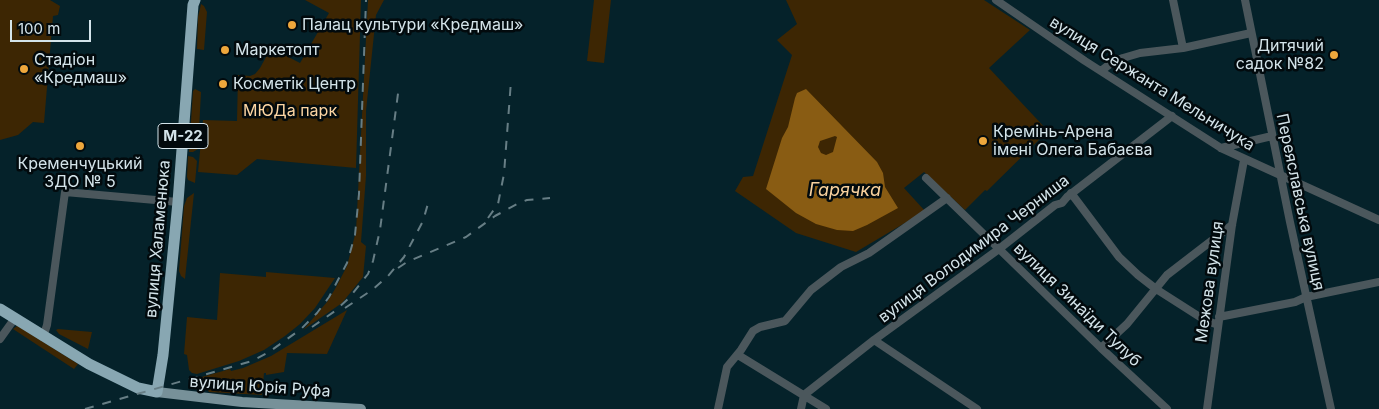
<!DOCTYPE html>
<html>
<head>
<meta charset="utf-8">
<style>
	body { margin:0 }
	#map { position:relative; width:1379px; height:409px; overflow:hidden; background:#05222a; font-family:Inter,sans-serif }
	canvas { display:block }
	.scale { position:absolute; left:10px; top:20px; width:81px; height:22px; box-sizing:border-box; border:2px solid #d4e4ea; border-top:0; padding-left:6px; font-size:15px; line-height:18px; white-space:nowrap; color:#d4e4ea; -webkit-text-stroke:4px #020a0d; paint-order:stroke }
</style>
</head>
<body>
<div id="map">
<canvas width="1379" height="409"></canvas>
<div class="scale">100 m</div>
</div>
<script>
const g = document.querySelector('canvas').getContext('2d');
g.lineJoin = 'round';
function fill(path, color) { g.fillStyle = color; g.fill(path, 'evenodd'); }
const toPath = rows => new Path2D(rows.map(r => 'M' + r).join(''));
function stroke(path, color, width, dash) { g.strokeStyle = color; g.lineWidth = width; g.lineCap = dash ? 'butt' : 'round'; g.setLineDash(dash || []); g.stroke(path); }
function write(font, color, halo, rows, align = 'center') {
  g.font = font + ' Inter,sans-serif'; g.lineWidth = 5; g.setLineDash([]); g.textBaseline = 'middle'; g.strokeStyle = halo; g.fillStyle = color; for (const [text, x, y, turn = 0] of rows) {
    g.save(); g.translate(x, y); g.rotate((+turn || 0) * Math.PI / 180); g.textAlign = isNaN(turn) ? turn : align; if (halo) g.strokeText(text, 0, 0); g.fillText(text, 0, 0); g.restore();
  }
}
const green = toPath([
	[0,0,50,0,60,6,58,15,53,16,44,123,33,122,18,135,0,140],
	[305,0,361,0,356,168,257,159,237,175,198,172,203,120,237,121,238,75,250,76,255,74,260,68,271,48,300,63,329,13],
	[368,0,384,0,376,15,366,111,366,176,361,242,366,246,363,277,342,303,303,330,327,302,335,289,347,266,356,231],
	[594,0,611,0,604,63,587,61],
	[786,0,984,0,1030,30,989,68,1048,131,987,191,985,190,965,210,924,172,904,188,925,211,856,252,796,233,735,191,743,177,753,176,792,55,777,40,797,24],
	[201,4,204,6,207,12,204,50,197,49,198,17],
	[195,89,201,92,198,149,193,152,189,152,193,91],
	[188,156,193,157,197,161,195,183,188,180,187,177],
	[194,193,185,279,181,276,179,271,184,206,187,198],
	[266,272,335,278,315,308,300,324,285,336,264,350,239,361,197,374,192,373,189,370,187,355,184,354,187,317,217,320,220,273,266,277],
	[347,310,327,354,287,353,284,372,266,375,266,373,264,373,262,395,209,392,204,385,197,381,189,382,191,380,230,369,231,371,243,368,271,356],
	[17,326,21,328,78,364,74,369,13,329],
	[58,329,92,332,88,349,59,334,56,330]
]);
const water = toPath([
	[806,89,877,162,883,173,885,187,898,208,867,225,853,231,837,230,816,224,796,213,766,189,782,138,788,127,795,98,797,93],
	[835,136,837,137,833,152,826,155,821,153,818,147,820,141]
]);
const minor = toPath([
	[996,0,1085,61,1221,148,1379,220],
	[1173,0,1183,48],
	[1245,0,1290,222,1331,409],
	[1101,71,1110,64,1123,58,1140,53,1183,48,1251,33],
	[1221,148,1272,136],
	[926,178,1101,348,1167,409],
	[1071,193,1119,257,1138,275,1156,289,1203,319,1218,325],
	[1219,317,1295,302,1306,297,1379,282],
	[43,337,47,325,65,192,178,202],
	[0,339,15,318],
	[874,340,977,409],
	[1101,348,1127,324,1167,275,1232,225],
	[738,355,826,409],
	[718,409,727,367,741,350,753,331,760,327,785,321,811,290,841,267,869,253,947,198],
	[801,409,804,395,874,340,999,249,1055,205,1062,203,1067,197,1172,116],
	[1207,409,1232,225,1244,160]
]);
const major = toPath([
	[157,392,242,402,361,409]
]);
const highway = toPath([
	[0,309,89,364,138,388,157,392,163,355,178,202,193,5,195,0]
]);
const rail = toPath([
	[488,218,498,204,504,174,511,81],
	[398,268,407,262,466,237,495,216,519,203,527,200,550,198],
	[345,308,372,290,388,276,404,257,423,221,429,200],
	[312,327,335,311,349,298,368,274,373,261,380,230,399,86],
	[85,409,252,361,269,352,301,329,317,313,329,297,347,263,355,235,359,194,366,0]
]);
const markers = [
	[292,25,5,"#eea73c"],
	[225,50,5,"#eea73c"],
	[1334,55,5,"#eea73c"],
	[24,69,5,"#eea73c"],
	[223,84,5,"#eea73c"],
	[983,141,5,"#eea73c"],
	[80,146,5,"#eea73c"]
];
const shields = [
	[183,136,50]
];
const shieldNames = [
	["М-22",183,136]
];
const poiNames = [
	["Палац культури «Кредмаш»",302,25],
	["Дитячий",1324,46,"right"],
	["садок №82",1324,64,"right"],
	["Маркетопт",235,50],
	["Стадіон",34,60],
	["«Кредмаш»",34,78],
	["Косметік Центр",233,84],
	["Кремінь-Арена",993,132],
	["імені Олега Бабаєва",993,150],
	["Кременчуцький",80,164,"center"],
	["ЗДО № 5",80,182,"center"]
];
const streetNames = [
	["вулиця Сержанта Мельничука",1152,84,32],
	["Переяславська вулиця",1300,202,78],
	["вулиця Халаменюка",158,239,-85],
	["вулиця Володимира Черниша",974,249,-37],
	["Межова вулиця",1210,282,-82],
	["вулиця Зинаїди Тулуб",1077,305,44],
	["вулиця Юрія Руфа",260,387,4]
];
const parkNames = [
	["МЮДа парк",290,111]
];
const waterNames = [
	["Гарячка",845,191]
];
fill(green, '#3d2603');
fill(water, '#895c13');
stroke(minor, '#4b575c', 8);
stroke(major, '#779199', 10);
stroke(highway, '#88a7b2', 11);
stroke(rail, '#677e85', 2, [9, 9]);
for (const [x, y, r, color] of markers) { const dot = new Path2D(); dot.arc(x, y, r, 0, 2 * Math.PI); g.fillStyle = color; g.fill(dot); stroke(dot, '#020a0d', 2); }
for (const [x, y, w] of shields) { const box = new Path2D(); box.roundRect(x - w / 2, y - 12.5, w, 25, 4); g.fillStyle = '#020a0d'; g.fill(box); stroke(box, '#d4e4ea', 1); }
write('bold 15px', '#d4e4ea', null, shieldNames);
write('16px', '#d4e4ea', '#020a0d', poiNames, 'left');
write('16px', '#d4e4ea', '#020a0d', streetNames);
write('16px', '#fdd6a3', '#020a0d', parkNames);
write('italic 18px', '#f7d09d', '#020a0d', waterNames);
</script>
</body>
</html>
